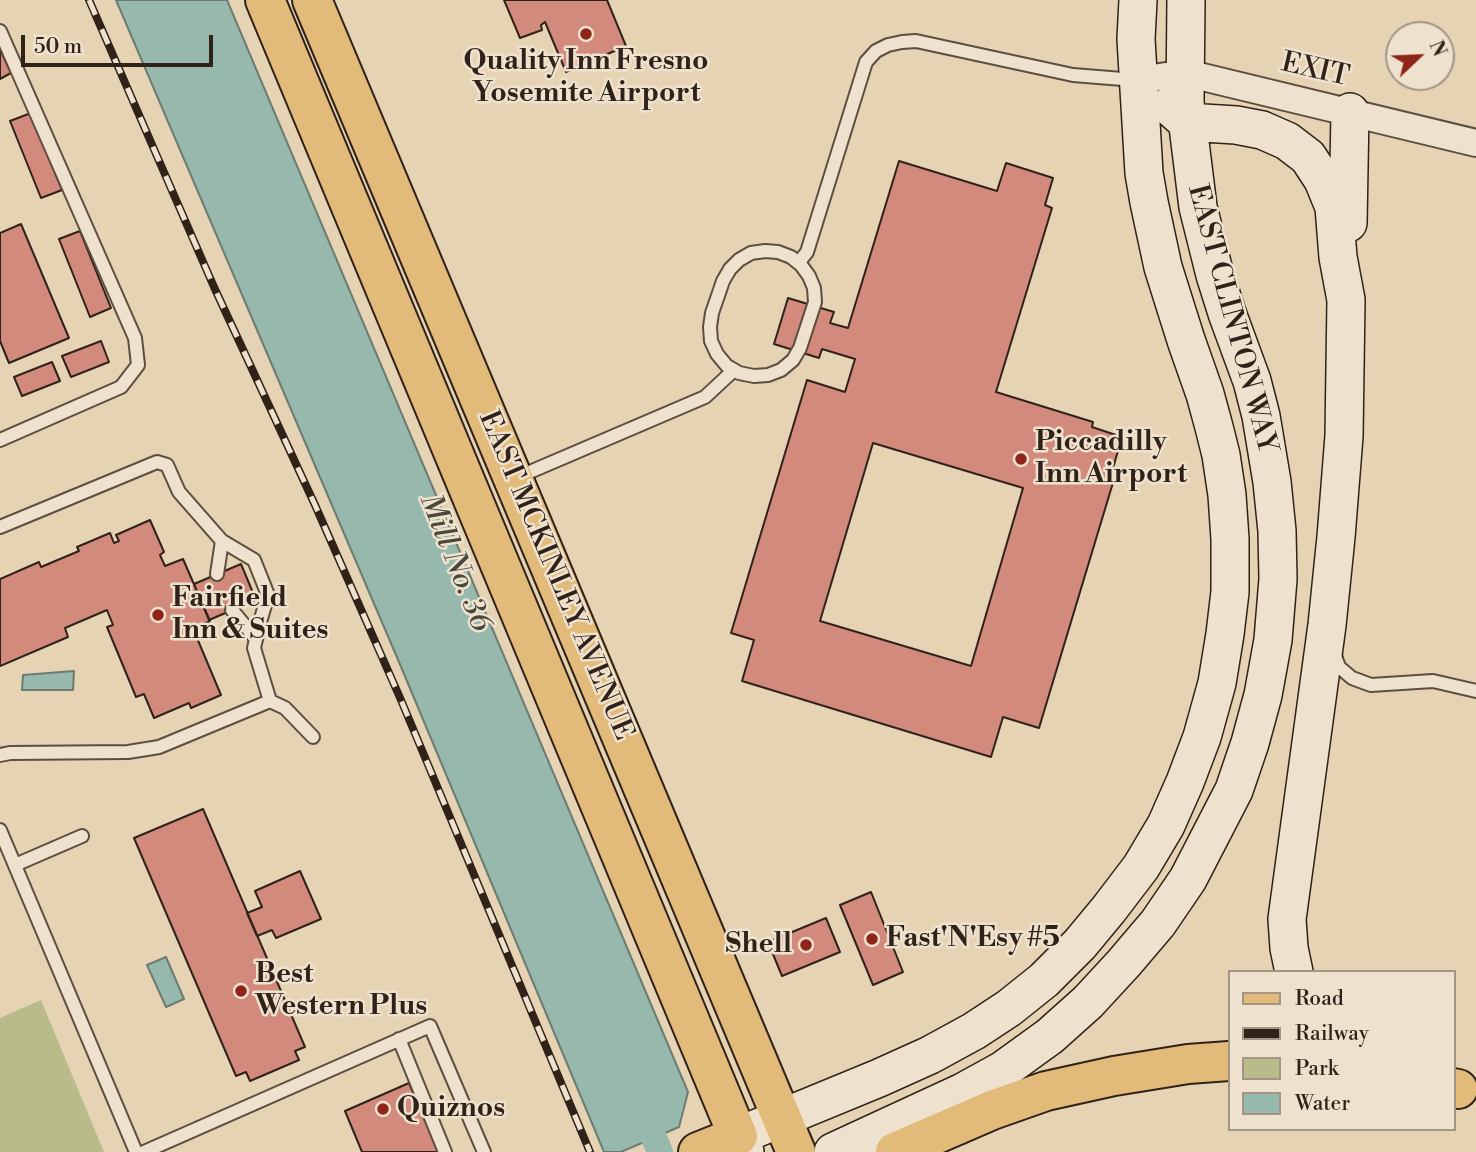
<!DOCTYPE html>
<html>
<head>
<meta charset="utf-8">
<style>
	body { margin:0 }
	#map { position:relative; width:1476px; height:1152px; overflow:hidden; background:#e5d3b4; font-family:"Libre Bodoni",serif }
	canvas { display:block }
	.legend { position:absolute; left:1228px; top:970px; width:228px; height:161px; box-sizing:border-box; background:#eee2ce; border:2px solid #a29585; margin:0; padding:9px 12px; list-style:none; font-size:21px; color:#302218 }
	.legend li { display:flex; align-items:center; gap:14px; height:35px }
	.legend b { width:35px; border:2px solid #a29585 }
	.north { position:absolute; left:1385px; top:21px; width:70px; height:70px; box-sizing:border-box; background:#eee2ce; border:2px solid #a29585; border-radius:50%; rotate:67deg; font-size:19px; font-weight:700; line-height:28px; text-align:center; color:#302218 }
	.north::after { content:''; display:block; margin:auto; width:24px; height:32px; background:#8f2418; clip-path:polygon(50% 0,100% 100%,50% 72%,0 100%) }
	.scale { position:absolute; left:21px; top:35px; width:192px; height:32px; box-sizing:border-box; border:4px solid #302218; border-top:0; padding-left:9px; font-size:21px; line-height:24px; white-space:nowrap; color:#302218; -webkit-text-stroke:5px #eee2ce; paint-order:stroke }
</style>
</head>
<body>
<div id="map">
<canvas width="1476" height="1152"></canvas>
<ul class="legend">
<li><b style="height:9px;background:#e2ba7a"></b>Road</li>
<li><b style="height:9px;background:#302218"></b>Railway</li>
<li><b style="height:19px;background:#babb8a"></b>Park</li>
<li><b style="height:19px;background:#96b8ad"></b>Water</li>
</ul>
<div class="north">N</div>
<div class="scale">50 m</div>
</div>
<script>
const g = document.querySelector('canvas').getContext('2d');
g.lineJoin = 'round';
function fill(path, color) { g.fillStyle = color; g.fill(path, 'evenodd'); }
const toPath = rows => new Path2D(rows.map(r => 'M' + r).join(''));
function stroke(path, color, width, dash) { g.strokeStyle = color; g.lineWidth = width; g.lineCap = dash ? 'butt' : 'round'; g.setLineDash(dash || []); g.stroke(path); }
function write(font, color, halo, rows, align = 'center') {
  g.font = font + ' "Libre Bodoni",serif'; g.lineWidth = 5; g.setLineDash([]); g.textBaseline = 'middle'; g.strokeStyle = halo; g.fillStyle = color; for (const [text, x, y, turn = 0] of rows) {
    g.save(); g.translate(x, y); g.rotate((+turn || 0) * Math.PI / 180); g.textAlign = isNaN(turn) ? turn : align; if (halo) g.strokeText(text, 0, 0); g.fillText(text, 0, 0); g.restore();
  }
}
const green = toPath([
	[41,1000,104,1152,0,1152,0,1018]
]);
const water = toPath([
	[116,0,227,0,688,1092,679,1127,621,1152,604,1152,399,662,116,0],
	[74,671,73,690,22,690,23,675,74,671],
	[166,957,184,999,166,1007,147,965,166,957]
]);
const canal = toPath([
	[640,1105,660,1152]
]);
const building = toPath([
	[504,0,607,0,626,46,566,72,545,22,541,25,542,30,520,38,504,0],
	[0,49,11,73,0,79,0,49],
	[31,113,62,190,41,198,10,121,31,113],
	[899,161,997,191,1006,163,1053,178,1045,205,1052,208,996,392,1093,422,1092,427,1122,437,1111,475,1115,476,1039,728,1003,717,991,757,742,681,754,640,731,633,807,380,845,392,855,359,822,349,819,358,774,344,788,298,834,312,830,323,848,328,899,161],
	[873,443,1023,488,971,666,820,621,873,443],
	[21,224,69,338,9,363,0,341,0,233,21,224],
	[80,231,111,308,90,317,59,239,80,231],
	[101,341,109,362,71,377,62,356,101,341],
	[52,362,60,381,22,396,14,377,52,362],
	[150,520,164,552,160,555,165,566,183,559,210,621,190,630,193,637,197,638,221,695,191,708,189,703,154,718,144,694,136,697,107,627,113,625,107,610,65,628,68,637,0,666,0,579,39,562,41,567,79,551,77,547,110,533,114,543,119,541,116,535,150,520],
	[241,564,256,600,209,620,194,584,241,564],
	[203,809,305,1047,295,1051,299,1060,250,1081,246,1072,236,1076,134,838,203,809],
	[300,871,321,919,276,938,272,930,257,936,247,913,262,907,255,891,300,871],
	[871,892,903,972,873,985,840,905,871,892],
	[826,918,840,952,782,976,768,942,826,918],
	[409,1083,439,1152,362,1152,345,1111,409,1083]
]);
const lane = toPath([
	[0,31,135,338,138,365,121,387,0,440],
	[765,251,778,252,791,257,801,265,809,276,814,288,815,302,800,348,793,360,781,370,768,375,754,376,739,373,734,370,727,366,717,354,711,341,710,327,712,313,723,281,730,269,739,260,751,253,765,251],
	[799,262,807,252,866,62,876,51,888,45,902,42,916,41,1073,75,1135,80],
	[518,477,705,397,734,370],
	[0,527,157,462,167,465,179,492,222,541,254,560,268,595,260,622,254,648,270,701],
	[217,574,222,541],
	[232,610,256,639],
	[1334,653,1339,667,1352,678,1371,685,1433,681,1476,691],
	[0,755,10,753,128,752,159,747,270,701,285,708,313,737],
	[0,830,136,1152],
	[15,865,82,836],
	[399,1039,445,1152],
	[144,1152,430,1026,484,1152]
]);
const street = toPath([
	[1139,80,1186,73,1476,143]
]);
const secondary = toPath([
	[1169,106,1187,122,1236,125,1262,130,1287,141,1308,157,1323,180,1334,207,1338,257,1346,300,1344,436,1336,537,1327,625,1287,919,1289,948,1294,972],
	[1348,223,1350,112],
	[745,1152,738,1136,879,1078,930,1055,974,1031,1009,1008,1044,980,1080,944,1109,909,1141,867,1166,825,1185,782,1202,737,1217,683,1225,634,1230,592,1230,539,1227,495,1221,455,1214,427,1205,394,1186,340,1163,267,1149,202,1144,173,1136,39,1138,0],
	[833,1152,963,1092,1003,1070,1050,1036,1088,1002,1124,963,1158,923,1188,879,1234,790,1250,743,1263,695,1273,640,1278,579,1277,531,1272,482,1261,416,1252,381,1227,313,1215,275,1198,207,1185,102,1186,0]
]);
const primary = toPath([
	[265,0,738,1136,698,1152],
	[312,0,796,1152],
	[1453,1088,1458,1089],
	[895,1152,992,1110,1046,1091,1114,1076,1188,1064,1229,1061]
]);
const rail = toPath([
	[89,0,214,287,315,505,401,700,590,1152]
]);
const markers = [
	[586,34,7,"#8f2418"],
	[1021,459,7,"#8f2418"],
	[158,615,7,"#8f2418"],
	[872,939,7,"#8f2418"],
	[806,945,7,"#8f2418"],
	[241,991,7,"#8f2418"],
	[383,1109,7,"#8f2418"]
];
const poiNames = [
	["Quality Inn Fresno",586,62,"center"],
	["Yosemite Airport",586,94,"center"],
	["Piccadilly",1035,443],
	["Inn Airport",1035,475],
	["Fairfield",172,599],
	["Inn & Suites",172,631],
	["Fast'N'Esy #5",886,939],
	["Shell",792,945,"right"],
	["Best",255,975],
	["Western Plus",255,1007],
	["Quiznos",397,1109]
];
const streetNames = [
	["EXIT",1315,71,13],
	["EAST CLINTON WAY",1231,319,75],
	["EAST MCKINLEY AVENUE",555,576,67]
];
const waterNames = [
	["Mill No. 36",454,563,68]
];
fill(green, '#babb8a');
fill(water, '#96b8ad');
stroke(water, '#6d7c71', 2);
stroke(canal, '#96b8ad', 26);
fill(building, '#d18a7b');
stroke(building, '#302218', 2);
stroke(lane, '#5d4e3f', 16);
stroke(street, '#5d4e3f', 30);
stroke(secondary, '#302218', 40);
stroke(primary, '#302218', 42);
stroke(lane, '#eee2ce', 12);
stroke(street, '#eee2ce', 26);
stroke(secondary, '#eee2ce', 37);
stroke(primary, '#e2ba7a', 38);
stroke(rail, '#302218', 8);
stroke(rail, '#eee2ce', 5, [16]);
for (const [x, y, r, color] of markers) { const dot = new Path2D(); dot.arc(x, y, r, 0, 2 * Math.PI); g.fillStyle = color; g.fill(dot); stroke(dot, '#eee2ce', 2.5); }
write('bold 28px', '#302218', '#eee2ce', poiNames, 'left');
write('28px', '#302218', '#eee2ce', streetNames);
write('italic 30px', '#4a483d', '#eee2ce', waterNames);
</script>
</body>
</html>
